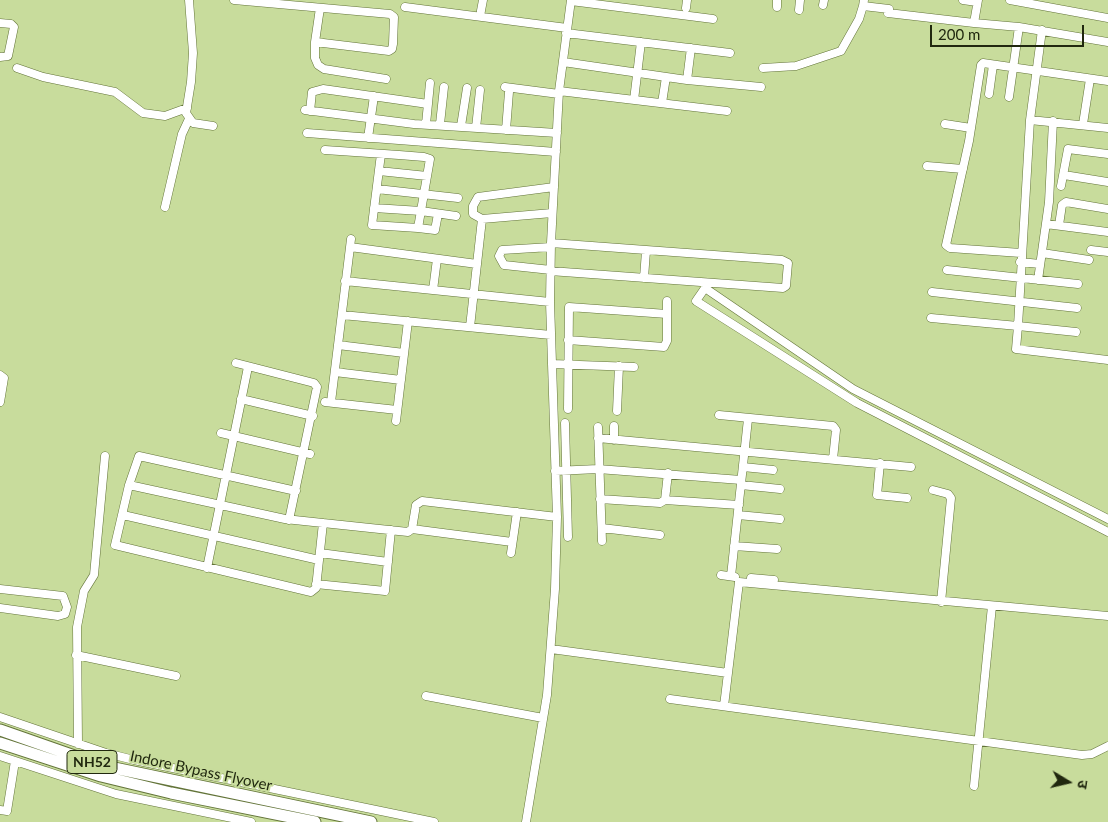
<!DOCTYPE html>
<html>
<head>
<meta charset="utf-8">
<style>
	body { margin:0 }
	#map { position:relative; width:1108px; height:822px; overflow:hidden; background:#c8dc9c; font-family:Lato,"Noto Sans Devanagari",sans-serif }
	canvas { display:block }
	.north { position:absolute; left:1043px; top:757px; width:50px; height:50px; -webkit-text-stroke:4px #c8dc9c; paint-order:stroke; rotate:99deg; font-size:14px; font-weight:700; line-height:20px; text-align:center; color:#21280f }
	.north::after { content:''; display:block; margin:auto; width:18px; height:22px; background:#21280f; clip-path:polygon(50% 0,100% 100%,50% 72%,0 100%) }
	.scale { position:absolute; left:930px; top:25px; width:154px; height:22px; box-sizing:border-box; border:2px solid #21280f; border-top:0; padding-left:6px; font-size:15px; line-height:18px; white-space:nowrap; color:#21280f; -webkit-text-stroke:4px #c8dc9c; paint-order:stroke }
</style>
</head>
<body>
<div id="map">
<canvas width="1108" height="822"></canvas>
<div class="north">उ</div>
<div class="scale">200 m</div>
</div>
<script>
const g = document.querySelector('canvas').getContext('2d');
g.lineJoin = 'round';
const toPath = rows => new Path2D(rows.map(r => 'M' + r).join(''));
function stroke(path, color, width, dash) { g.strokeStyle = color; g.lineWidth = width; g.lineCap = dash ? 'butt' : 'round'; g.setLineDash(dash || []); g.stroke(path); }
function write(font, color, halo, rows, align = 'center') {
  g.font = font + ' Lato,sans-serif'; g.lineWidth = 4; g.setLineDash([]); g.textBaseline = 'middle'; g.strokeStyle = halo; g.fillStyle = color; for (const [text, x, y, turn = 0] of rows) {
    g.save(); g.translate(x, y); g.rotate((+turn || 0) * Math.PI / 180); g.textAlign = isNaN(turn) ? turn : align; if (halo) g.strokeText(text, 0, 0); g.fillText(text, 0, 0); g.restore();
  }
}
const minor = toPath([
	[189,0,193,53,191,82,186,113,193,123,213,126],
	[234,0,390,14,394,17,393,44,392,49,389,51,315,42],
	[864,0,863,6,889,9,888,13,974,23,978,0],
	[963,0,977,2],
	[1010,0,1108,18],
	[571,1,713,19],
	[823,5,824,0],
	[405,7,567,28],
	[777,7,777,0],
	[320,8,315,42,315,58,318,65,324,69,386,79],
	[686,8,687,0],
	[799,10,800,0],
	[480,16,483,0],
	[0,23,11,24,14,27,8,56,0,57],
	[974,23,1019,27,1108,42],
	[566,33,730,53],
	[563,62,687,80,761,87],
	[17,68,43,77,115,92,143,113,165,116,187,108],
	[763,68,796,66,841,51,859,19,863,6],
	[687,80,691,48],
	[505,87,559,94],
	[559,91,727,111],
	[989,94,993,65],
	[1009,97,1019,27],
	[634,100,641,42],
	[662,103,666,77],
	[305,110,414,124,557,133],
	[310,111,312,92,323,89,428,104],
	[1030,120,1108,128],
	[426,124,430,83],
	[440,124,444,87],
	[945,124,971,128],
	[1083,124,1090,79],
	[461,126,467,88],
	[476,128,480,90],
	[506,130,509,92],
	[307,133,556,152],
	[368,138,374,96],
	[325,150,399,155,424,157,430,159,418,228,372,225,381,154],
	[927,166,963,169],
	[379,171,427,176],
	[1064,175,1108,182],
	[1061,186,1068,149,1108,154],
	[377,189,458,198],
	[165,207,182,134,189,119],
	[374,208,421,211,456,216],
	[552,213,482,219,473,214,473,206,478,197,554,187],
	[1046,224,1108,232],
	[1059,225,1062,205,1066,202,1108,209],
	[418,228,435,230,438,214],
	[350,247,477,264],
	[1091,250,1108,252],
	[1021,253,950,248,946,245,969,141,981,65,983,63,1108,81],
	[1042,253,1089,260],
	[1020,262,1040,264],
	[551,270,504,265,499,256,502,250,551,247],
	[947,270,1078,284],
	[550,271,783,288,786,286,788,263,782,260,551,243],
	[644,278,646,251],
	[1038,280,1049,202,1053,121],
	[345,281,550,302],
	[433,290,437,259],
	[932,292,1077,308],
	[342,315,551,335],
	[931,318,1018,326,1030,120,1042,30],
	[470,327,482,219],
	[1076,332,1018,326,1016,349,1108,360],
	[568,340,664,347,667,341,667,301],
	[338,345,404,353],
	[236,363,314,383,317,387,289,520],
	[552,364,634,367],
	[335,372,401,380],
	[0,375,4,378,0,402],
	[241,399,313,416],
	[325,402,397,410],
	[331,402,351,239],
	[568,409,569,307,667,314],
	[617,411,619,366],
	[719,415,833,426,836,430,833,459],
	[396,421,408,321],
	[565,423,568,537],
	[598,427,602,541],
	[221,433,310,454],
	[598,438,911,467],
	[614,440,614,426],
	[880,463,877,495,907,498],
	[743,467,773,470],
	[555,471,598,469,741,480],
	[129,485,285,519,408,532,412,529,416,505,422,501,557,517],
	[741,485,780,489],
	[933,490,948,494,951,498,941,602],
	[296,491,139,456,129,485,115,545,311,592,316,588,323,523],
	[600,499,660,503,665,500,668,473],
	[665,500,739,505],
	[123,515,319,560],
	[738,515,780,519],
	[1108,519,853,389,705,288,696,301,857,403,1108,532],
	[602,528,660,535],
	[412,529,512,542],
	[734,546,777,549],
	[320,553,388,562],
	[511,553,517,512],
	[207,568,248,367],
	[721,575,735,577],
	[731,576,748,419],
	[751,578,774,580],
	[316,584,385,591,391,530],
	[0,589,63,596,67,607,65,614,58,616,0,608],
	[551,649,728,673],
	[76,655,176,676],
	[426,696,543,718],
	[670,699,1082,755,1092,754,1108,746],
	[724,706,739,582,1108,616],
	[0,717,106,753,134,760,434,822],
	[78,744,77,627,84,591,94,575,105,456],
	[0,756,116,794,251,822],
	[974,786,992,606],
	[0,810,7,811,15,761],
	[526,822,547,695,555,589,557,517,550,302,551,243,559,91,571,0]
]);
const highway = toPath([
	[0,730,100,765,371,822],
	[0,743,101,776,171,793,315,822]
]);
const shields = [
	[92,762,50]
];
const shieldNames = [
	["NH52",92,762]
];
const streetNames = [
	["Indore Bypass Flyover",201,771,12]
];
stroke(minor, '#637439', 9);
stroke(highway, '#637439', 13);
stroke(minor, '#fff', 8);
stroke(highway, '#fff', 11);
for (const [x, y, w] of shields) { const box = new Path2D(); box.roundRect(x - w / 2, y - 11.5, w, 23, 4); g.fillStyle = '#c8dc9c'; g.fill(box); stroke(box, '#21280f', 1); }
write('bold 14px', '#21280f', null, shieldNames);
write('15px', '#21280f', '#c8dc9c', streetNames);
</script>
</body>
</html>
